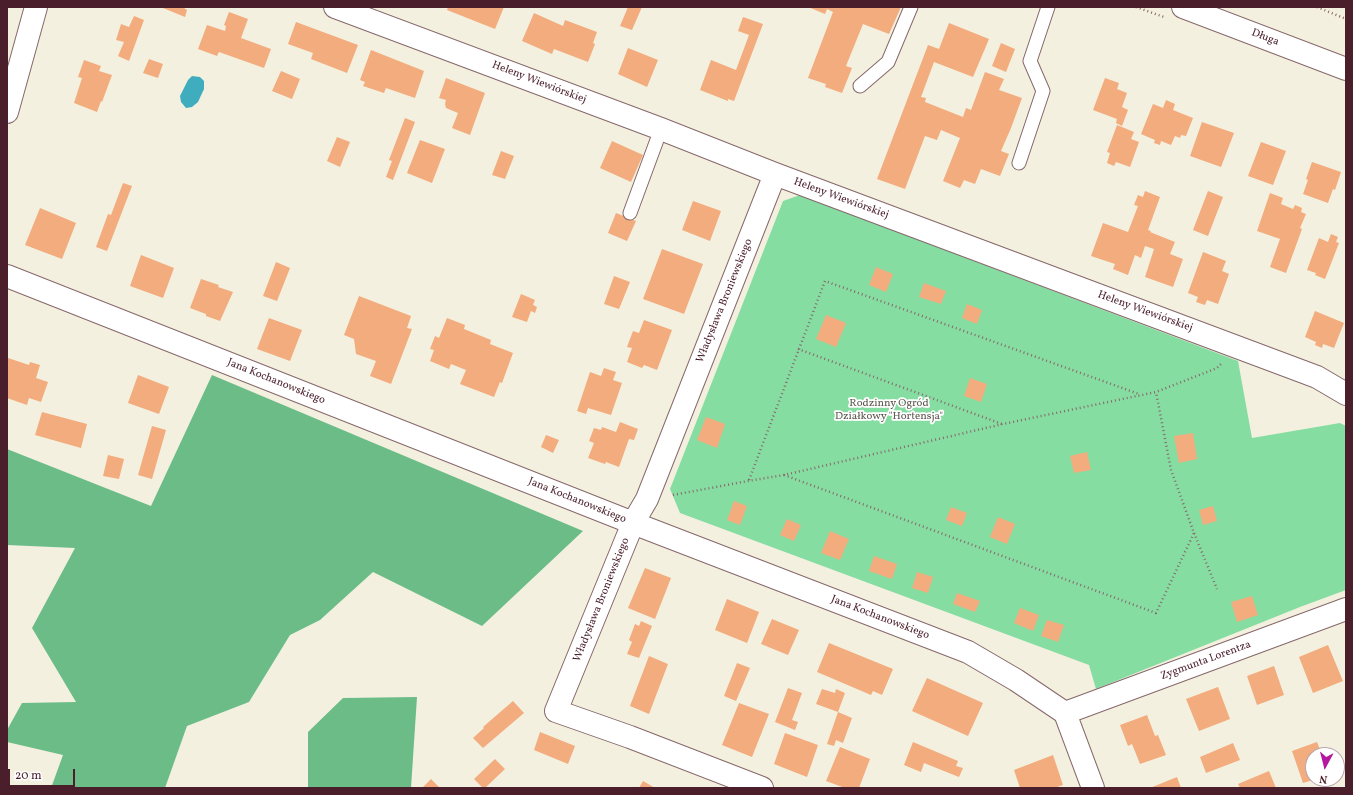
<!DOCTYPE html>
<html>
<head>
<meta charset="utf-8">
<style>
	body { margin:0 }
	#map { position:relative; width:1353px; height:795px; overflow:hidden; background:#f4f0df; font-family:Vollkorn,serif }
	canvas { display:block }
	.frame { position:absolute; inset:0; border:8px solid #4a1f2b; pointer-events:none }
	.north { position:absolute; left:1305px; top:747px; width:40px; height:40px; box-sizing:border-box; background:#fff; border:1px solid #b7a5aa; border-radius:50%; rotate:187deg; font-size:11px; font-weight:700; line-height:16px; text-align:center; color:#4a1f2b }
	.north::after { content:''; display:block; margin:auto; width:14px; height:18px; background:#b5179e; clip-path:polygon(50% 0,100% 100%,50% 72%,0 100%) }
	.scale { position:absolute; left:8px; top:769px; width:67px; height:18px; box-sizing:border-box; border:2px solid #4a1f2b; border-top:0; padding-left:5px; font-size:12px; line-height:14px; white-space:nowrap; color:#4a1f2b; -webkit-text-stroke:3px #fff; paint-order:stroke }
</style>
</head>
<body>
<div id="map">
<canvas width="1353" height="795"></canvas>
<div class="frame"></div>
<div class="north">N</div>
<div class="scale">20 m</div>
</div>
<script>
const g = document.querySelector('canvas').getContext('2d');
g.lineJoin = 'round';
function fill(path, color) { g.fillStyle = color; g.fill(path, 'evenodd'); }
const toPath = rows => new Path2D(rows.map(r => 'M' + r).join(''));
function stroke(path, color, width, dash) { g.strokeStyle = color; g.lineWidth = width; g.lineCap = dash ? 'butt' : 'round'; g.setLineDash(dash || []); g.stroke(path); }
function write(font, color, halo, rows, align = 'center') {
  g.font = font + ' Vollkorn,serif'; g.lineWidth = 3.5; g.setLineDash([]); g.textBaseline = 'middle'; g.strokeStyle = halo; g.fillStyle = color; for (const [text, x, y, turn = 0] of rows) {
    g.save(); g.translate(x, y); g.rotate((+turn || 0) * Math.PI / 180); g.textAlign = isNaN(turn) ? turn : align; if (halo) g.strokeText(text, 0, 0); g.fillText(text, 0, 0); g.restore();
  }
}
const green = toPath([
	[800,195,1238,361,1252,438,1340,423,1346,426,1346,590,1300,607,1096,689,1089,665,680,513,670,489,783,201]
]);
const forest = toPath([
	[212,375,583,531,482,626,373,572,320,620,290,635,249,702,187,726,165,788,51,788,63,755,7,742,7,730,22,703,76,702,32,628,75,548,7,545,7,449,151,506],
	[417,697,411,788,308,788,308,732,343,698]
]);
const water = toPath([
	[192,76,200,77,204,81,204,89,198,102,192,107,186,108,181,102,180,96,188,80]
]);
const building = toPath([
	[163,7,184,7,184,8,187,10,185,17,163,8],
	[448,7,504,7,495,29,447,10],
	[628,7,642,7,632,30,620,26],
	[808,7,901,7,889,34,863,24,846,66,852,68,842,93,825,87,826,84,808,78,833,12,827,9,825,14],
	[229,12,248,19,241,38,271,49,264,68,219,52,217,56,198,49,207,25,225,31,226,26,224,25],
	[534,13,563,26,565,20,597,32,593,43,595,44,588,62,554,49,552,54,522,41],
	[134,16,144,20,129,61,118,56,124,42,116,40,121,24,129,27],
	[743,17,763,24,734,101,728,99,728,101,700,90,711,60,736,70,749,35,738,31],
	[296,22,358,45,347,73,311,59,313,53,288,44],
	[949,23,989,39,973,77,934,62,921,97,926,98,925,102,963,117,966,108,971,110,985,72,1004,79,999,90,1022,98,1011,128,1001,151,1009,154,1000,176,981,169,975,184,964,180,960,188,943,181,960,138,941,130,937,140,925,136,905,189,877,179,928,45,939,49],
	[1001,43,1015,49,1006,72,992,66],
	[628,48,658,60,647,87,618,74],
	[371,50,424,71,415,98,386,88,384,93,363,86,365,82,360,80],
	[149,59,163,64,158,78,143,73],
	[84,60,101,66,99,71,112,75,102,102,101,101,97,112,74,103,82,78,78,77],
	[281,71,300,79,292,99,272,91],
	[446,78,485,93,470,135,452,128,458,113,446,108,445,104,446,100,439,98],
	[1105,78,1119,83,1117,89,1127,93,1122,107,1128,110,1122,126,1116,123,1117,119,1093,110],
	[1166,100,1175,104,1173,110,1193,118,1186,136,1181,135,1180,138,1175,136,1171,145,1161,141,1160,145,1154,143,1155,140,1141,134,1153,104,1163,108],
	[405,118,415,122,393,180,386,177,392,161,389,160],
	[1202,122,1234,133,1221,167,1190,156],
	[1117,125,1134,132,1131,139,1139,142,1130,167,1116,162,1114,166,1107,163,1110,153,1107,152],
	[337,137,350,142,340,167,327,161],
	[420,140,445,149,432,183,407,173],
	[612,141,643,155,631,182,600,168],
	[1261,142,1286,151,1273,185,1248,176],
	[501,151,514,156,505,179,492,175],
	[1312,162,1341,172,1335,190,1333,189,1328,203,1303,194,1308,180,1306,179],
	[123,183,132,186,107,251,96,247,108,214,111,215],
	[1145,191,1160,197,1148,230,1151,231,1150,232,1175,242,1170,254,1183,259,1173,287,1145,277,1154,249,1145,246,1141,258,1135,255,1128,275,1113,269,1115,264,1091,256,1103,223,1128,232,1138,206,1134,205,1138,195,1143,197],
	[1208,191,1223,197,1208,236,1193,230],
	[1270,193,1283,198,1281,204,1293,209,1295,205,1302,208,1301,212,1306,214,1300,228,1302,229,1286,273,1270,267,1280,239,1257,231],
	[693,201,721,211,710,241,682,230],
	[40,208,76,223,62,259,25,245],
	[616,213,636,221,627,241,608,233],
	[1331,234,1338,237,1336,242,1339,243,1325,279,1315,275,1316,273,1307,270,1319,238,1328,242],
	[662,249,703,264,684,314,643,299],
	[1203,252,1226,261,1222,271,1229,274,1218,304,1207,300,1205,305,1196,302,1198,297,1188,293],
	[141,255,174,268,163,298,130,286],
	[276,262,290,268,277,301,263,296],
	[876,267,893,274,886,292,869,285],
	[614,276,630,282,619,309,604,304],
	[201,279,219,285,218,287,233,292,220,321,206,316,206,314,190,308],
	[924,283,946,291,941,304,919,297],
	[521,294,535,300,533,305,537,307,535,313,531,311,527,322,512,317],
	[359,296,411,316,407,328,412,329,391,384,370,376,376,361,356,354,354,339,344,335],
	[967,304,982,310,977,324,962,318],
	[1315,311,1344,323,1334,348,1323,344,1322,348,1315,345,1316,342,1305,337],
	[826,315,846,323,836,347,816,339],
	[269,318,302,330,290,361,257,349],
	[447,318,465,325,464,329,491,340,490,344,513,353,502,383,500,382,494,397,460,384,466,370,451,364,449,369,430,361,434,350,430,349,435,336,439,338],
	[644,320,672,330,657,370,644,365,642,368,627,362,632,348,627,347,633,331,639,333],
	[8,358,29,365,30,362,40,365,36,378,48,382,41,402,29,398,27,405,7,398],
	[604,368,616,372,613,380,622,383,611,415,588,408,586,414,577,411,590,372,601,376],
	[138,375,169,387,159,414,128,403],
	[970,378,987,384,981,402,964,396],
	[42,412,87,424,81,448,35,435],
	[706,417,725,424,717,448,697,440],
	[620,422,638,429,634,440,629,439,619,467,606,462,605,464,588,458,594,443,589,441,594,428,601,430,602,427,616,432],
	[152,426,166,430,152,479,138,475],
	[1193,433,1197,459,1179,463,1174,436],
	[546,435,559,440,553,453,541,447],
	[1087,452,1091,470,1074,473,1070,456],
	[108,455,124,459,119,479,103,476],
	[734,501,747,506,740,525,727,520],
	[1213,506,1217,521,1203,525,1199,510],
	[951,507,967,513,962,526,946,520],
	[998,517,1015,524,1007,544,990,537],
	[787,519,801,525,794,541,780,535],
	[830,531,849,539,840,560,821,553],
	[874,556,897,564,892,579,869,571],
	[645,568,671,578,655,619,628,608],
	[917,572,933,577,928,593,912,588],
	[957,593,980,601,975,612,953,604],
	[1252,596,1258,615,1237,622,1231,602],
	[727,599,759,612,747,643,715,630],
	[1020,608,1039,615,1033,631,1014,623],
	[772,619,799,630,788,655,761,644],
	[1047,620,1064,625,1058,642,1041,636],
	[641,621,652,626,639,658,627,654,632,642,629,640,635,624,639,626],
	[829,643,893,669,882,695,873,691,871,695,817,672],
	[1328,645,1343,681,1313,693,1299,657],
	[649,656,668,664,649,714,630,706],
	[737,663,750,668,736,701,724,696],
	[1274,666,1284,695,1257,705,1247,676],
	[927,678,983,703,968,736,912,711],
	[1218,687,1230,719,1199,731,1186,699],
	[788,688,802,693,792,720,798,722,795,730,775,722],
	[822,689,835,693,836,689,845,693,838,712,816,704],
	[513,701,524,713,483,748,473,738,484,728,483,727],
	[739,703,769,714,752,757,722,745],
	[838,712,852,718,843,743,836,740,834,746,827,744],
	[1147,715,1155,736,1158,735,1166,755,1140,764,1132,744,1128,746,1120,725],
	[540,732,575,746,568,764,534,750],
	[785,733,818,745,807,777,774,764],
	[913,742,958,761,956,766,963,768,959,777,924,763,921,772,904,765],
	[1317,742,1322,755,1313,755,1313,780,1303,783,1292,751],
	[1233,743,1240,760,1206,773,1200,757],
	[840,747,870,759,859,788,845,788,826,781],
	[1053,755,1063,785,1054,788,1020,788,1014,770],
	[495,759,505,769,485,788,483,788,474,779],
	[1269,771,1276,788,1240,788,1238,784],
	[1177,777,1181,788,1150,788],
	[431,779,440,788,422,788],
	[643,781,655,788,639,788]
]);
const path = toPath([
	[1136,7,1164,17],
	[1317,7,1346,19],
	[798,349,1002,424],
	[784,475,1156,613,1194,533,1171,470,1156,392],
	[749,480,825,281,1139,394],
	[673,495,748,481,784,475,1003,424,1156,392,1217,368,1221,364],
	[1194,533,1217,589]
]);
const lane = toPath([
	[860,86,888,62,911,7],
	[1019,163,1043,91,1030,61,1048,7],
	[630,213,661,129]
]);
const street = toPath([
	[335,7,661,129,775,174,1317,377,1346,394],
	[7,112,36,7],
	[7,276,633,523,968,652,1016,680,1065,713,1093,788],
	[1065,713,1346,609],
	[762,788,630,737,556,711,633,523,647,499,775,174]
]);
const secondary = toPath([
	[1183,7,1346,69]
]);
const streetNames = [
	["Długa",1265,38,21],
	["Heleny Wiewiórskiej",539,83,21],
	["Heleny Wiewiórskiej",841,199,20],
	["Władysława Broniewskiego",725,301,-68],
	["Heleny Wiewiórskiej",1145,312,20],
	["Jana Kochanowskiego",276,382,22],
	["Jana Kochanowskiego",577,501,22],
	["Władysława Broniewskiego",602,600,-68],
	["Jana Kochanowskiego",880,618,21],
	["Zygmunta Lorentza",1206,661,-20]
];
const parkNames = [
	["Rodzinny Ogród",889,404],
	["Działkowy \"Hortensja\"",889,417]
];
fill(green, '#86dda2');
fill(forest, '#6cbc88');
fill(water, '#3fadbd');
fill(building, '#f2ac7d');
stroke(lane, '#86686a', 15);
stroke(street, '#86686a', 24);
stroke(secondary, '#86686a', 24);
stroke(path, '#86686a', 2.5, [1, 3]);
stroke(lane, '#fff', 13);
stroke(street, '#fff', 22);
stroke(secondary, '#fff', 22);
write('11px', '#4a1f2b', '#fff', streetNames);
write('11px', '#5c584f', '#fff', parkNames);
</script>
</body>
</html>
